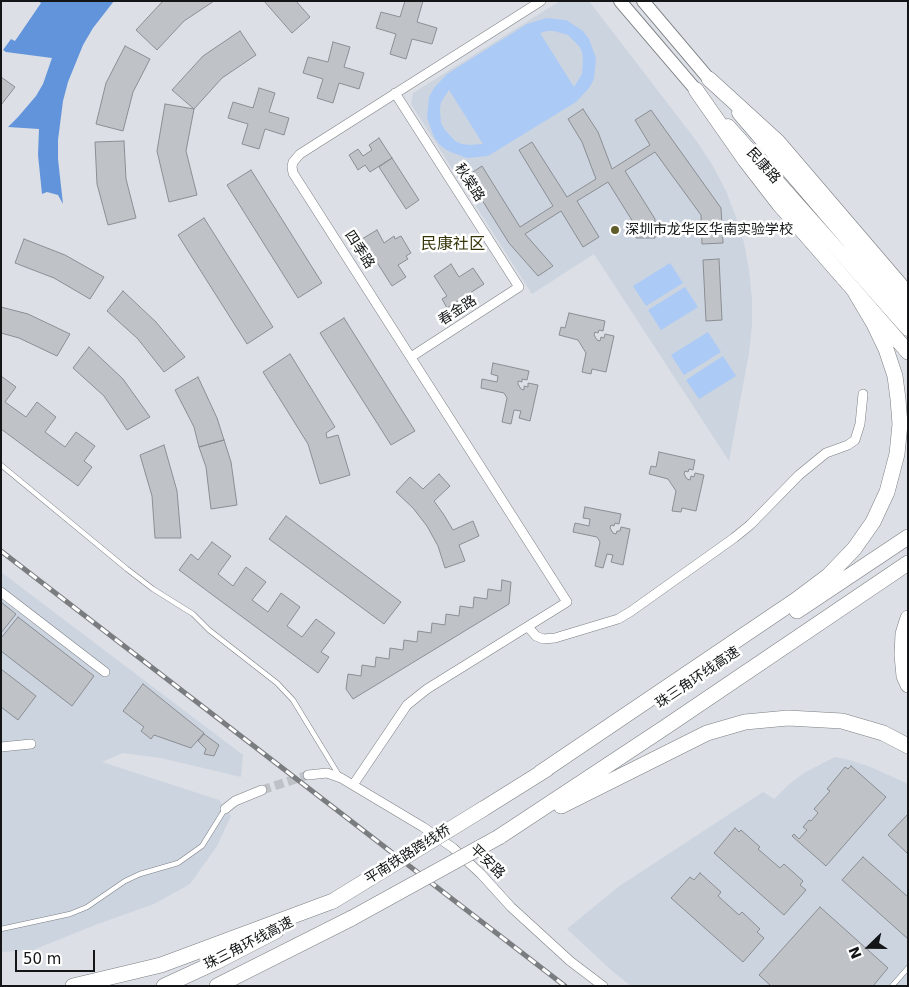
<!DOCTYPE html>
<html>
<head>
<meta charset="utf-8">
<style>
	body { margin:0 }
	#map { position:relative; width:909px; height:987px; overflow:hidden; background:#dcdfe5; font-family:"DejaVu Sans",sans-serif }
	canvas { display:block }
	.frame { position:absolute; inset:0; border:2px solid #131516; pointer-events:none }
	.north { position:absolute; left:844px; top:922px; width:50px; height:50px; -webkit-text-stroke:4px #fff; paint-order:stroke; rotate:248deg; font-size:14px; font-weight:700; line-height:20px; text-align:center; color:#131516 }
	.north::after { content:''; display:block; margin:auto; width:18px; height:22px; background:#131516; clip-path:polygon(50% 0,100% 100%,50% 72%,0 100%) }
	.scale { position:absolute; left:15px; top:950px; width:80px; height:22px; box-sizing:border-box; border:2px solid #131516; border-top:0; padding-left:6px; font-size:15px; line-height:18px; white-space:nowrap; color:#131516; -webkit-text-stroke:4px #fff; paint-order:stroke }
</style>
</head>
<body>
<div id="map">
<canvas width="909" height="987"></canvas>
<div class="frame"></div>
<div class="north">N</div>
<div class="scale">50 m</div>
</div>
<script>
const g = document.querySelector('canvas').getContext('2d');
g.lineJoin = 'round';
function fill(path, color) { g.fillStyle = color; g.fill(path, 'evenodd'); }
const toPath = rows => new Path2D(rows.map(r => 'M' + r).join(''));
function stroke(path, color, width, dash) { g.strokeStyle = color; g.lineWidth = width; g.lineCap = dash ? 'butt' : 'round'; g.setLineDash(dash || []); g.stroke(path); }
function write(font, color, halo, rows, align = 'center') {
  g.font = font + ' "DejaVu Sans","Noto Sans SC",sans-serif'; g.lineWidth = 5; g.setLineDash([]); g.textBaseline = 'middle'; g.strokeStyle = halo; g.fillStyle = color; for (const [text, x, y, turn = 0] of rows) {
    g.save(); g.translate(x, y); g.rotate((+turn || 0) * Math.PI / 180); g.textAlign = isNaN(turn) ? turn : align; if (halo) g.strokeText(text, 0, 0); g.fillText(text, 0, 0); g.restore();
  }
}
const built = toPath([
	[560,1,589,1,698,143,713,166,726,191,736,217,744,243,749,270,752,298,752,325,749,353,729,461,594,254,532,294,411,104,413,93],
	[1,572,243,755,241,777,161,758,123,753,102,762,219,800,231,816,217,846,190,884,154,904,95,925,33,950,1,952],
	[835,757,850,760,873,768,908,784,908,986,631,986,611,970,567,929,618,887,763,792,774,799,788,785,804,773]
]);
const green = toPath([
	[546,18,566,20,583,31,589,39,596,58,594,79,589,88,576,102,488,156,467,158,448,151,440,145,434,137,427,118,429,97,434,88,447,74,527,24],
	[547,31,554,31,568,35,579,46,582,52,583,60,582,74,574,87,540,33],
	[449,90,483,144,469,145,462,144,455,141,445,130,441,123,440,109,441,102],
	[670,263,683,283,646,306,633,286],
	[685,287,698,307,661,330,648,310],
	[708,332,721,352,684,375,671,355],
	[723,356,736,376,699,399,686,380]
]);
const water = toPath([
	[38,1,114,1,93,28,83,45,68,82,63,101,58,140,58,159,63,204,58,195,47,192,42,194,38,155,39,129,8,127,18,117,36,96,43,84,52,58,6,52,3,50,11,39,15,41,41,3]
]);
const building = toPath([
	[163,1,214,1,184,21,157,50,136,30,163,1],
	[264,1,296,1,310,17,292,33,264,1],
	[405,1,423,1,417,22,437,28,432,44,412,39,406,59,390,54,396,34,376,28,381,12,400,17,405,1],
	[240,31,256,55,222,78,194,109,172,90,203,56,240,31],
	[333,42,350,47,344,67,364,73,359,89,339,83,333,103,317,98,323,79,303,73,308,57,328,62,333,42],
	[125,46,150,59,133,92,123,131,96,124,106,83,125,46],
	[1,77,15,87,1,105,1,77],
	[259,88,275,93,269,112,289,118,284,135,265,129,259,149,242,144,248,124,228,118,233,102,253,108,259,88],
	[165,104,194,109,186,151,197,195,169,202,157,151,165,104],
	[583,109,598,132,612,169,650,145,635,120,651,110,721,208,723,243,702,244,701,215,655,152,625,171,655,219,655,238,636,238,635,225,608,182,577,201,599,237,583,247,561,211,525,234,553,266,538,276,509,243,467,176,482,166,520,227,553,206,519,150,532,142,567,197,596,179,582,142,568,119,583,109],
	[379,138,392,158,370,172,365,165,358,170,349,155,358,149,363,156,372,150,369,145,379,138],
	[124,141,126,179,136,218,108,225,97,184,95,142,124,141],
	[392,158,419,200,406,209,379,167,392,158],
	[251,170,322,283,298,298,227,185,251,170],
	[204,218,273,327,247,344,178,235,204,218],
	[377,230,384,243,394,236,395,239,401,236,411,253,406,256,408,259,398,265,406,277,392,286,362,239,377,230],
	[24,239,65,255,104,277,90,299,54,278,15,263,24,239],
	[719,259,722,320,706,321,703,260,719,259],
	[451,264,459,277,473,268,484,284,447,308,442,299,447,296,434,276,451,264],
	[123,291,156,322,185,357,164,372,138,339,107,311,123,291],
	[1,307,28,314,70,334,57,356,19,338,1,333,1,307],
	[569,313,605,321,603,331,599,330,598,333,595,332,594,335,597,340,600,341,601,337,604,338,605,334,614,336,606,372,592,369,591,374,582,372,586,353,578,340,559,335,561,327,565,328,569,313],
	[344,318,415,431,391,445,320,333,344,318],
	[89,347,123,379,150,417,127,430,104,396,73,368,89,347],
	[290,354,335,427,326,433,327,438,338,435,350,475,320,484,308,444,263,372,290,354],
	[493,363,529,371,527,380,522,379,522,382,518,381,518,384,521,389,524,390,524,386,528,387,528,383,538,385,530,421,519,418,521,411,514,410,511,424,502,422,507,398,504,393,481,388,482,379,497,382,498,376,491,374,493,363],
	[1,376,16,387,5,402,26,417,37,402,56,417,45,432,65,447,76,432,95,446,84,461,92,467,78,486,1,429,1,376],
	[198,377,217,418,224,440,199,447,194,427,175,390,198,377],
	[224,440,231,462,237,505,211,509,206,467,199,447,224,440],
	[164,445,177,491,181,538,155,538,152,496,140,455,164,445],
	[659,452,695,460,693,470,689,469,688,472,685,471,684,474,687,479,690,480,691,476,694,477,695,473,704,475,696,511,682,508,681,512,672,511,676,491,668,479,649,474,651,466,656,467,659,452],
	[439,474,450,486,434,501,444,515,453,530,473,521,479,536,459,545,465,561,445,568,438,546,427,526,413,508,396,492,410,477,423,489,439,474],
	[585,507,621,514,619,524,615,523,614,526,611,525,610,528,613,533,616,534,617,531,620,531,621,527,630,529,623,565,611,562,613,555,607,554,603,568,595,566,600,542,597,537,573,532,575,523,589,526,590,519,583,518,585,507],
	[286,516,401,602,384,624,269,539,286,516],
	[212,542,231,556,218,574,233,586,246,567,266,582,252,600,268,612,281,593,300,607,287,626,302,637,316,619,335,633,321,652,329,657,318,673,179,570,191,554,198,560,212,542],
	[502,580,511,582,509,604,353,699,346,689,348,674,361,676,362,665,375,667,376,657,389,659,390,648,403,650,404,640,417,642,418,631,431,633,432,623,445,625,446,614,459,616,460,606,473,608,474,597,487,599,488,589,501,591,502,580],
	[1,602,16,614,1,633,1,602],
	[18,617,94,676,72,706,1,651,1,638,18,617],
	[1,669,36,696,18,720,1,707,1,669],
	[143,684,204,733,191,748,154,735,151,739,141,731,144,727,123,711,143,684],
	[204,734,219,745,214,756,204,754,206,749,198,741,204,734],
	[851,766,886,797,826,866,792,836,794,834,799,839,807,830,803,827,809,820,811,821,818,813,814,809,830,791,827,789,845,767,848,769,851,766],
	[908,814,908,854,888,835,908,814],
	[735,828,739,832,741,830,760,847,758,849,780,868,784,864,803,881,800,885,806,890,784,915,714,853,735,828],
	[863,857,908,897,908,939,842,880,863,857],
	[700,873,721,892,718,896,739,915,742,912,760,929,757,932,764,938,743,962,671,898,690,877,694,880,700,873],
	[820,907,888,968,873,986,771,986,759,975,820,907]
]);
const minorTunnel = toPath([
	[262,790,308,775]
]);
const service = toPath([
	[1,465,127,569,153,589,193,614,209,630,277,683,293,700,340,777],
	[1,929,70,914,87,907,125,881,140,874,178,863,202,846,225,809],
	[892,986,908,968]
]);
const minor = toPath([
	[395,93,519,287,411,357],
	[1,592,105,672],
	[528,627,536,636,543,639,555,638,618,619,630,612,734,538,750,525,799,475,826,453,848,445,855,440,860,424,863,394],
	[1,747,31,744],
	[308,775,327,773,341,778,423,827,453,848,481,874,511,907,570,961,603,986],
	[353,785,407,705,427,689,567,602,293,173,292,167,293,162,300,154,541,1],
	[225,809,235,801,262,790]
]);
const secondary = toPath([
	[620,1,696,90],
	[643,1,709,79]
]);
const primary = toPath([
	[739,113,908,310],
	[728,126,908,329]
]);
const motorway = toPath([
	[709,79,778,142,908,294],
	[696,90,745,160,779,204,908,352],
	[797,611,908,537],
	[908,618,903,634,902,655,904,676,908,685],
	[540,773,796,600,828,576,854,549,873,522,887,492,897,454,900,424,898,399,895,376,886,349,874,324,855,292],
	[561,806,707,733,745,722,788,718,842,721,883,733,908,746],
	[483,809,547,769],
	[499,837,664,728,908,563],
	[73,986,161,965,333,901],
	[164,986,216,962,276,931],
	[217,986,352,918]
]);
const rail = toPath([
	[1,551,565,986]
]);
const motorwayBridge = toPath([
	[333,901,483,809],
	[352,918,499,837]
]);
const markers = [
	[615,230,5,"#5f5d2a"]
];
const streetNames = [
	["民康路",763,166,48],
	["秋棠路",469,183,57],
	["四季路",359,250,57],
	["春金路",458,311,-33],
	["珠三角环线高速",698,678,-34],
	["平南铁路跨线桥",408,855,-32],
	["平安路",487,862,44],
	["珠三角环线高速",249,944,-27]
];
const poiNames = [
	["深圳市龙华区华南实验学校",625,230]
];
const quarterNames = [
	["民康社区",453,245]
];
fill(built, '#ccd4e0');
fill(green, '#abcaf6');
fill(water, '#6294db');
fill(building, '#bfc2c7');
stroke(building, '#8b8f94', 1);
stroke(minorTunnel, '#bec1c6', 9, [9, 4.5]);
stroke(service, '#7b7f83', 5.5);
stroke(minor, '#7b7f83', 10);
stroke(secondary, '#7b7f83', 14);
stroke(primary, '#7b7f83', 15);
stroke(motorway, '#7b7f83', 16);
stroke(service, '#fff', 4.5);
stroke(minor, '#fff', 9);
stroke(secondary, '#fff', 12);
stroke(primary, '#fff', 14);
stroke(motorway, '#fff', 15);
stroke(rail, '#7a7d80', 5);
stroke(rail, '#fff', 3, [9]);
stroke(motorwayBridge, '#7b7f83', 16, []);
stroke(motorwayBridge, '#fff', 15);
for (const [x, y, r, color] of markers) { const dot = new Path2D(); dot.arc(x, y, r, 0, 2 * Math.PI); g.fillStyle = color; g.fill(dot); stroke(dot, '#fff', 2); }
write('14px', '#131516', '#fff', streetNames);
write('14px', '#131516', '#fff', poiNames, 'left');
write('16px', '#37360b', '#fff', quarterNames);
</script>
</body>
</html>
